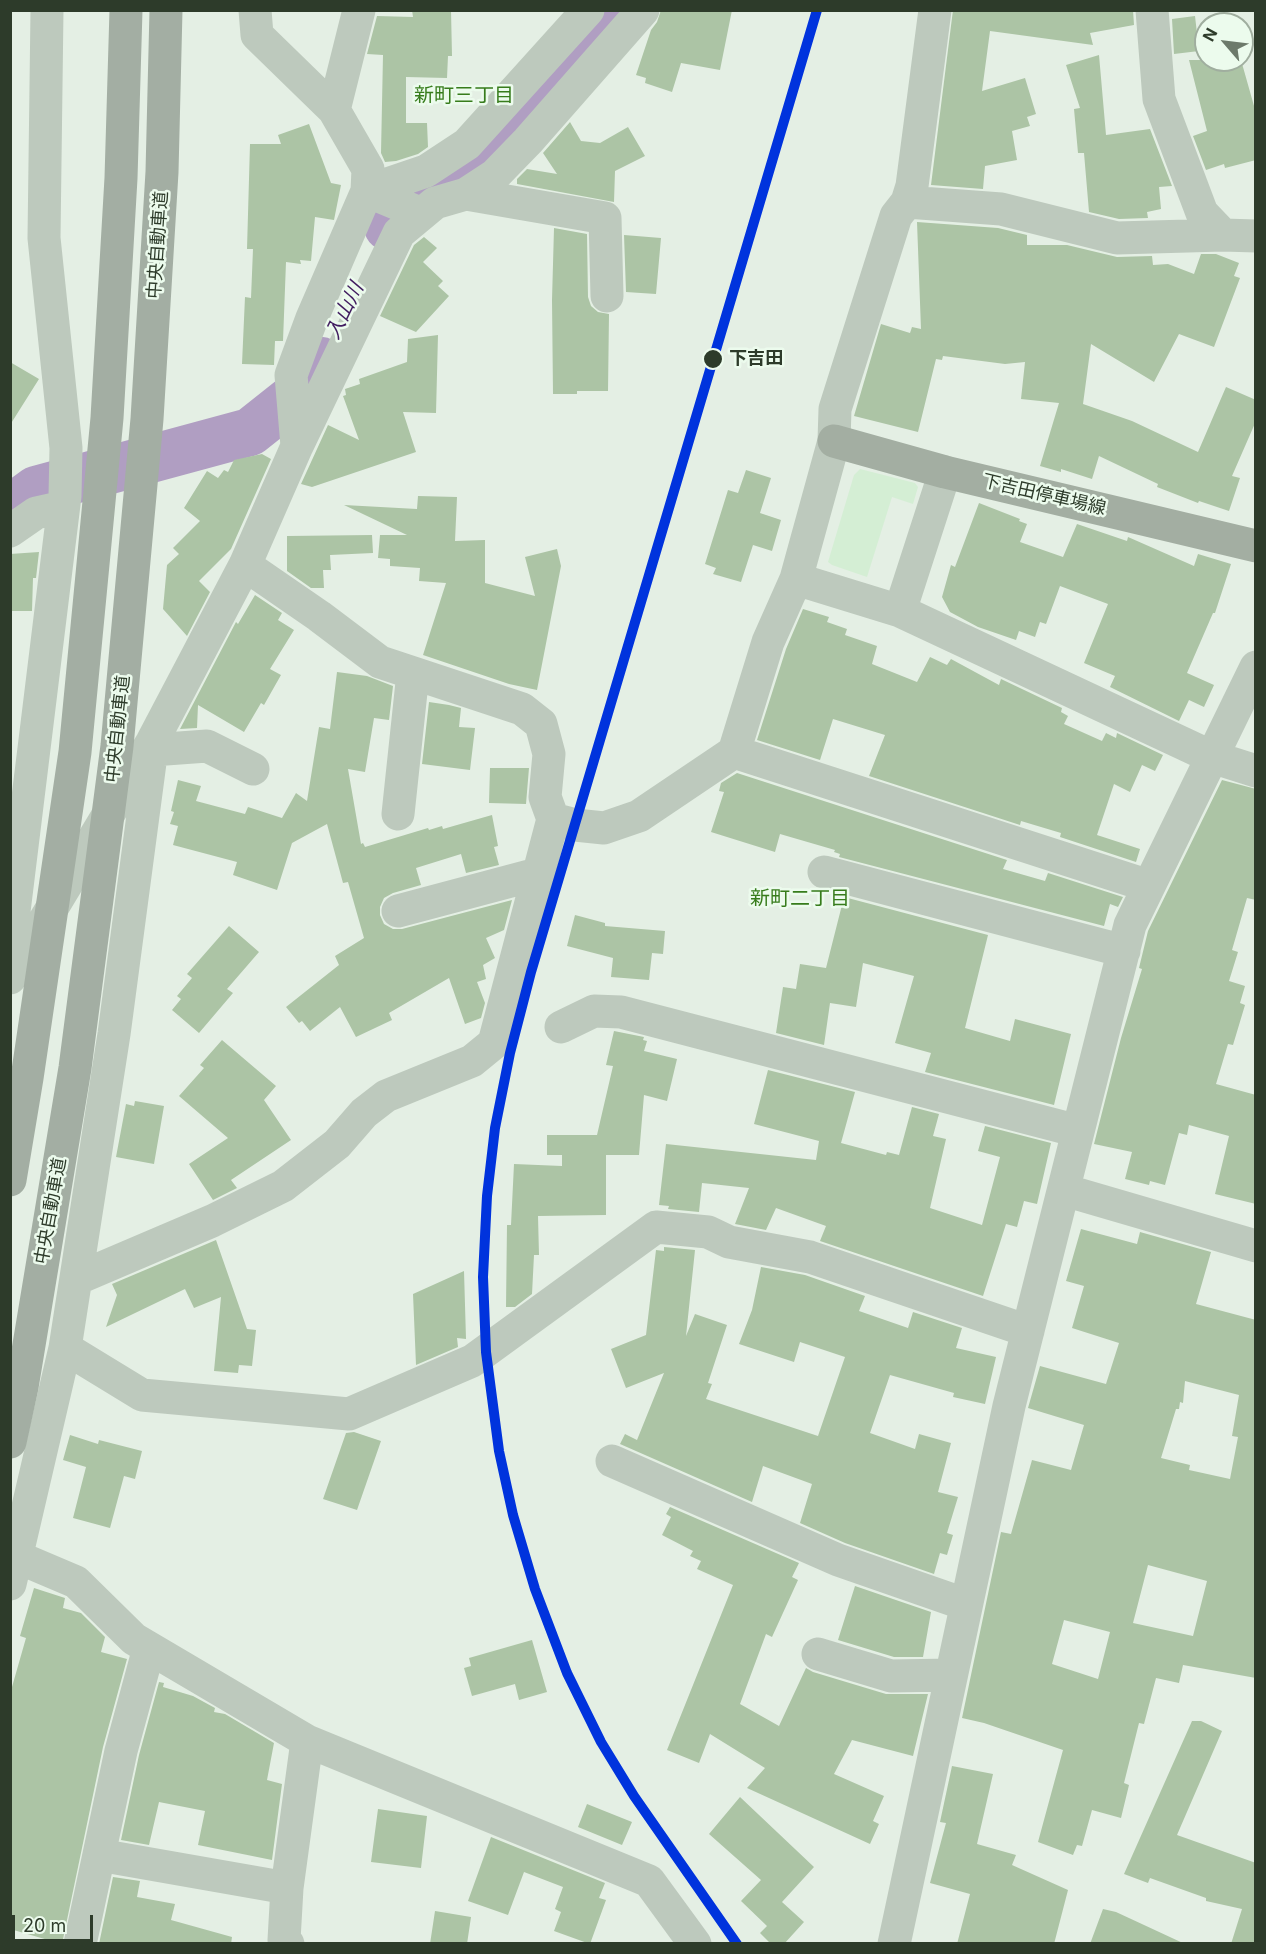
<!DOCTYPE html>
<html>
<head>
<meta charset="utf-8">
<style>
	body { margin:0 }
	#map { position:relative; width:1266px; height:1954px; overflow:hidden; background:#e4efe4; font-family:Inter,sans-serif }
	canvas { display:block }
	.frame { position:absolute; inset:0; border:12px solid #2d3b2a; pointer-events:none }
	.north { position:absolute; left:1194px; top:12px; width:60px; height:60px; box-sizing:border-box; background:#ecfbed; border:2px solid #a0ae9f; border-radius:50%; rotate:298deg; font-size:16px; font-weight:700; line-height:24px; text-align:center; color:#2d3b2a }
	.north::after { content:''; display:block; margin:auto; width:21px; height:27px; background:#6d7a6b; clip-path:polygon(50% 0,100% 100%,50% 72%,0 100%) }
	.scale { position:absolute; left:12px; top:1915px; width:81px; height:27px; box-sizing:border-box; border:3px solid #2d3b2a; border-top:0; padding-left:8px; font-size:18px; line-height:21px; white-space:nowrap; color:#2d3b2a; -webkit-text-stroke:4px #ecfbed; paint-order:stroke }
</style>
</head>
<body>
<div id="map">
<canvas width="1266" height="1954"></canvas>
<div class="frame"></div>
<div class="north">N</div>
<div class="scale">20 m</div>
</div>
<script>
const g = document.querySelector('canvas').getContext('2d');
g.lineJoin = 'round';
function fill(path, color) { g.fillStyle = color; g.fill(path, 'evenodd'); }
const toPath = rows => new Path2D(rows.map(r => 'M' + r).join(''));
function stroke(path, color, width, dash) { g.strokeStyle = color; g.lineWidth = width; g.lineCap = dash ? 'butt' : 'round'; g.setLineDash(dash || []); g.stroke(path); }
function write(font, color, halo, rows, align = 'center') {
  g.font = font + ' Inter,"Noto Sans JP",sans-serif'; g.lineWidth = 5; g.setLineDash([]); g.textBaseline = 'middle'; g.strokeStyle = halo; g.fillStyle = color; for (const [text, x, y, turn = 0] of rows) {
    g.save(); g.translate(x, y); g.rotate((+turn || 0) * Math.PI / 180); g.textAlign = isNaN(turn) ? turn : align; if (halo) g.strokeText(text, 0, 0); g.fillText(text, 0, 0); g.restore();
  }
}
const plaza = toPath([
	[860,469,915,483,918,487,913,504,892,497,867,577,832,565,828,562,854,475]
]);
const river = toPath([
	[388,227,404,208,477,159,583,52,617,10],
	[10,509,36,490,250,432,308,386,321,361]
]);
const building = toPath([
	[412,10,451,10,452,56,448,56,447,78,406,77,406,123,427,123,428,147,418,154,396,161,385,162,381,153,383,55,367,54,377,16,413,17],
	[661,10,732,10,720,70,681,63,672,92,645,83,646,78,636,75,651,30,657,22],
	[953,10,1133,10,1134,25,1090,33,1093,45,990,31,982,91,1025,78,1036,114,1027,117,1030,126,1012,131,1017,160,985,166,983,189,931,185],
	[1195,16,1199,51,1174,54,1172,19],
	[1099,55,1106,135,1150,129,1172,186,1159,187,1161,209,1147,212,1148,218,1119,219,1089,212,1084,153,1078,153,1074,109,1080,108,1066,65],
	[1189,60,1241,60,1256,113,1256,160,1225,168,1224,164,1206,170,1193,136,1207,131],
	[570,122,581,141,600,143,628,127,645,156,615,171,614,202,517,184,517,179,527,169,557,174,543,153],
	[309,124,331,183,341,185,334,220,315,217,311,261,300,260,301,264,286,262,283,341,275,341,274,365,242,364,245,297,251,298,253,249,247,249,250,144,281,144,278,135],
	[917,222,998,228,1027,235,1027,245,1067,245,1117,257,1152,256,1153,265,1168,264,1194,274,1201,254,1216,254,1239,263,1234,276,1240,278,1214,347,1179,334,1154,382,1091,344,1083,404,1132,421,1198,452,1226,387,1256,400,1256,421,1232,476,1240,478,1229,511,1199,501,1198,503,1157,487,1158,484,1099,456,1092,479,1061,469,1061,472,1040,466,1059,403,1021,399,1025,362,1005,364,943,356,942,360,936,359,918,432,854,416,881,324,910,333,912,327,921,329],
	[554,228,587,234,588,297,591,306,598,312,609,314,608,391,577,391,577,394,553,394,552,300],
	[624,235,661,238,656,294,626,292],
	[424,237,437,248,423,262,443,281,438,286,449,296,416,332,380,316,414,245],
	[438,335,436,413,403,412,416,452,312,487,301,484,328,425,359,440,343,396,346,395,345,389,360,384,359,379,407,362,408,339],
	[10,362,39,379,10,425],
	[262,454,271,459,231,549,199,581,210,592,187,636,163,609,167,565,179,554,173,548,200,521,184,508,207,471,218,478,224,470,228,472,234,460],
	[746,470,771,478,760,513,781,520,772,551,753,545,741,582,713,574,716,568,705,564,728,490,738,493],
	[418,496,457,497,455,541,485,540,485,583,535,596,525,557,557,549,561,566,537,690,509,684,423,655,446,583,419,581,420,568,390,566,390,559,378,558,380,535,407,535,344,505,417,509],
	[979,503,1020,519,1019,521,1027,524,1020,542,1063,557,1077,524,1127,541,1128,537,1194,566,1198,554,1231,564,1215,613,1213,613,1187,673,1214,685,1204,707,1189,700,1179,721,1110,687,1115,676,1084,663,1108,604,1060,586,1046,624,1040,622,1035,637,1019,631,1016,640,978,627,950,612,942,597,951,565,955,567],
	[372,535,373,553,330,555,331,570,323,570,324,588,311,588,287,571,287,536],
	[39,552,36,578,33,578,32,611,10,611,10,554],
	[255,595,282,613,278,620,294,630,270,669,281,675,264,705,261,703,244,732,198,705,197,728,180,729,236,622,238,624],
	[803,609,829,617,827,622,847,629,845,635,877,646,872,664,917,682,930,657,947,665,951,659,999,685,1001,679,1062,708,1061,712,1068,716,1064,724,1102,741,1106,733,1116,738,1117,733,1163,755,1155,771,1142,765,1130,792,1114,784,1097,835,1140,849,1136,862,1060,837,1061,833,1021,821,1020,825,869,776,885,735,833,719,820,760,757,740,786,649],
	[337,672,367,676,393,686,389,720,374,718,365,772,348,769,361,844,363,843,365,847,428,828,429,830,442,826,443,829,492,815,498,846,494,847,499,865,466,873,461,854,416,868,421,885,393,893,384,898,380,907,380,915,384,924,393,929,402,929,512,900,504,930,486,938,495,958,483,965,486,979,477,982,485,1003,481,1018,465,1024,449,978,389,1013,392,1020,356,1037,340,1007,310,1031,302,1021,299,1023,286,1007,339,965,335,956,364,938,348,882,343,883,327,824,292,843,277,890,233,875,237,862,173,845,178,826,170,824,174,812,171,811,178,780,201,786,196,801,245,814,248,807,282,818,296,793,307,801,319,727,330,729],
	[429,702,449,705,461,708,459,727,475,728,470,770,422,764],
	[490,768,529,768,526,804,489,803],
	[737,773,1007,860,1003,869,1045,881,1048,873,1123,897,1118,907,1110,904,1104,926,839,857,840,854,834,852,835,850,780,834,775,852,711,832,724,792,719,791,721,783],
	[1222,780,1256,789,1256,900,1247,898,1232,950,1238,952,1229,981,1245,986,1240,1003,1245,1005,1233,1045,1228,1044,1216,1084,1256,1095,1256,1204,1215,1194,1229,1136,1189,1125,1187,1135,1179,1133,1165,1185,1150,1181,1149,1185,1125,1179,1132,1152,1094,1144,1121,1038,1142,969,1139,968,1148,931],
	[844,897,988,935,965,1028,1010,1041,1015,1019,1071,1034,1054,1105,925,1072,931,1053,895,1043,914,976,863,963,856,1007,830,1003,824,1045,776,1033,783,987,796,989,800,964,826,968],
	[575,915,605,923,605,926,665,931,663,954,652,953,649,980,611,977,613,958,567,946],
	[229,926,259,952,227,989,233,993,199,1033,172,1010,181,999,177,996,192,978,187,974],
	[614,1031,644,1037,643,1040,647,1041,644,1051,677,1059,667,1101,644,1095,639,1155,606,1155,606,1215,538,1216,539,1255,534,1255,532,1294,515,1307,506,1307,507,1225,511,1225,514,1164,562,1166,562,1155,547,1155,547,1135,597,1135,613,1066,606,1065],
	[222,1040,276,1086,264,1100,291,1140,231,1180,237,1188,213,1200,189,1164,228,1138,179,1096,204,1068,200,1065],
	[768,1070,855,1092,841,1143,886,1155,887,1152,899,1155,912,1107,939,1114,933,1136,946,1139,930,1208,982,1225,1000,1157,978,1151,985,1126,1051,1143,1037,1204,1024,1201,1017,1227,1006,1224,983,1296,820,1241,826,1226,776,1208,766,1230,735,1224,749,1188,702,1183,699,1212,668,1209,669,1206,659,1205,666,1144,816,1160,819,1141,754,1124],
	[135,1101,164,1106,154,1164,116,1157,126,1104,134,1106],
	[1081,1229,1137,1244,1140,1232,1211,1252,1196,1304,1256,1320,1256,1678,1183,1665,1179,1683,1156,1678,1144,1724,1139,1723,1124,1783,1129,1785,1121,1818,1092,1810,1082,1846,1077,1845,1073,1855,1038,1842,1063,1750,984,1723,962,1718,1001,1532,1011,1534,1032,1460,1071,1470,1084,1425,1028,1408,1040,1366,1106,1384,1119,1343,1072,1328,1084,1286,1066,1281],
	[1185,1381,1239,1395,1232,1436,1238,1437,1230,1479,1189,1470,1190,1465,1161,1458,1176,1409,1179,1409,1180,1402,1183,1403],
	[1148,1565,1207,1581,1193,1636,1133,1623],
	[1064,1620,1110,1632,1098,1679,1052,1664],
	[216,1240,247,1329,256,1330,252,1366,239,1365,238,1373,214,1371,221,1297,194,1308,185,1289,106,1327,117,1295,112,1284],
	[664,1247,695,1250,686,1336,695,1314,727,1325,708,1383,712,1384,706,1399,818,1436,845,1357,800,1342,794,1362,739,1344,752,1310,761,1267,805,1275,865,1296,859,1311,908,1328,913,1312,962,1328,956,1348,996,1357,985,1404,953,1397,954,1393,890,1375,870,1433,915,1449,919,1434,951,1443,938,1492,958,1497,947,1533,953,1535,947,1555,940,1553,934,1574,845,1543,800,1523,812,1484,763,1466,752,1502,620,1444,625,1434,637,1440,664,1373,626,1388,611,1349,646,1335,656,1250,664,1251],
	[464,1271,466,1339,457,1338,458,1347,416,1365,413,1294],
	[354,1432,381,1441,357,1510,323,1499,346,1433],
	[70,1435,98,1444,99,1440,142,1451,135,1479,124,1476,110,1528,73,1518,86,1467,63,1460],
	[670,1507,799,1563,792,1577,798,1580,772,1637,766,1634,740,1704,779,1726,806,1668,813,1672,886,1694,928,1694,913,1756,852,1740,834,1774,884,1796,873,1821,879,1824,870,1844,747,1788,765,1768,710,1734,699,1763,667,1750,733,1585,697,1569,701,1561,690,1556,693,1551,662,1535,671,1517,666,1514],
	[855,1586,931,1612,923,1657,894,1657,838,1640],
	[34,1588,65,1598,63,1608,81,1613,105,1637,101,1652,127,1659,103,1747,62,1944,10,1929,10,1694,26,1638,20,1636],
	[532,1640,547,1692,519,1700,515,1684,472,1696,464,1668,471,1666,469,1658],
	[159,1682,164,1683,163,1687,193,1696,215,1708,214,1712,225,1714,274,1743,267,1780,282,1784,272,1860,198,1845,205,1811,159,1802,149,1845,121,1840,139,1755],
	[1192,1721,1201,1721,1222,1731,1177,1835,1256,1863,1256,1944,1231,1944,1242,1909,1206,1901,1206,1898,1150,1878,1148,1883,1124,1874],
	[952,1766,993,1774,977,1844,1016,1855,1012,1865,1068,1890,1054,1944,957,1944,970,1894,930,1883,946,1823,940,1822],
	[740,1797,814,1867,782,1902,804,1922,784,1944,771,1944,760,1933,767,1926,741,1901,761,1880,709,1834],
	[587,1804,632,1822,622,1845,578,1827],
	[378,1809,427,1816,421,1868,371,1862],
	[491,1837,605,1883,599,1898,606,1900,590,1944,554,1931,561,1912,555,1909,563,1887,524,1872,508,1915,468,1901],
	[113,1877,140,1881,137,1897,175,1904,171,1920,232,1937,231,1944,99,1944],
	[1103,1909,1116,1912,1185,1944,1090,1944],
	[435,1911,471,1917,467,1944,430,1944]
]);
const minor = toPath([
	[1152,10,1159,99,1202,213,1223,235],
	[334,110,359,10],
	[466,194,605,218,607,296],
	[907,202,1001,209,1117,238,1223,235,1256,236],
	[422,214,367,191,426,171,467,144,588,10],
	[297,446,399,233,435,203,466,194,495,175,528,141,643,10],
	[10,531,36,513,63,507],
	[245,565,319,616,380,662,522,709,541,724,549,754,545,797,553,819,575,825,604,828,639,816,734,752,768,642,796,579,834,441,835,409,896,216,907,202,912,186,935,10],
	[796,579,900,611,1212,757,1256,771],
	[900,611,945,472],
	[152,750,207,746,253,769],
	[734,752,1149,886],
	[398,814,413,673],
	[824,872,1124,951],
	[398,911,537,874],
	[10,944,65,496,66,448,44,238,47,10],
	[10,978,152,742,245,565,297,446,291,375,312,318,367,191,368,169,334,110,257,35,255,10],
	[561,1027,594,1011,621,1012,1078,1131],
	[1064,1190,1256,1246],
	[76,1279,212,1221,283,1186,337,1144,364,1113,386,1096,472,1061,494,1043,553,819],
	[65,1348,142,1395,349,1414,472,1361,656,1227,708,1232,729,1242,810,1257,1028,1331],
	[612,1461,838,1560,953,1600,967,1602],
	[10,1554,76,1582,134,1639,307,1741,649,1881,695,1944],
	[10,1584,65,1348,114,1034,151,755],
	[818,1654,891,1676,951,1675],
	[99,1855,287,1888],
	[80,1944,121,1751,149,1648],
	[288,1944,284,1940,287,1888,307,1741],
	[894,1944,1009,1406,1130,925,1256,667]
]);
const major = toPath([
	[834,441,945,472,1256,546]
]);
const highway = toPath([
	[10,1180,27,1078,75,752,107,418,121,178,126,10],
	[10,1442,22,1387,75,1068,117,746,147,419,162,172,166,10]
]);
const rail1 = toPath([
	[737,1944,634,1796,601,1742,567,1673,535,1589,513,1515,499,1451,486,1352,483,1277,487,1196,495,1128,510,1053,531,972,817,10]
]);
const markers = [
	[713,359,10,"#2d3b2a"]
];
const streetNames = [
	["中央自動車道",158,245,-86],
	["下吉田停車場線",1044,495,13],
	["中央自動車道",118,729,-84],
	["中央自動車道",51,1211,-80]
];
const stopNames = [
	["下吉田",729,359]
];
const neighbourhoodNames = [
	["新町三丁目",464,96],
	["新町二丁目",800,899]
];
const waterNames = [
	["入山川",345,311,-64]
];
fill(plaza, '#d4eed4');
stroke(river, '#b09ec2', 48);
fill(building, '#acc4a5');
stroke(minor, '#bdc9bd', 33);
stroke(major, '#a3aea2', 33);
stroke(highway, '#a3aea3', 33);
stroke(rail1, '#03d', 10);
for (const [x, y, r, color] of markers) { const dot = new Path2D(); dot.arc(x, y, r, 0, 2 * Math.PI); g.fillStyle = color; g.fill(dot); stroke(dot, '#ecfbed', 2); }
write('18px', '#2d3b2a', '#ecfbed', streetNames);
write('bold 18px', '#2d3b2a', '#ecfbed', stopNames, 'left');
write('20px', '#377c1c', '#ecfbed', neighbourhoodNames);
write('italic 20px', '#411c60', '#ecfbed', waterNames);
</script>
</body>
</html>
